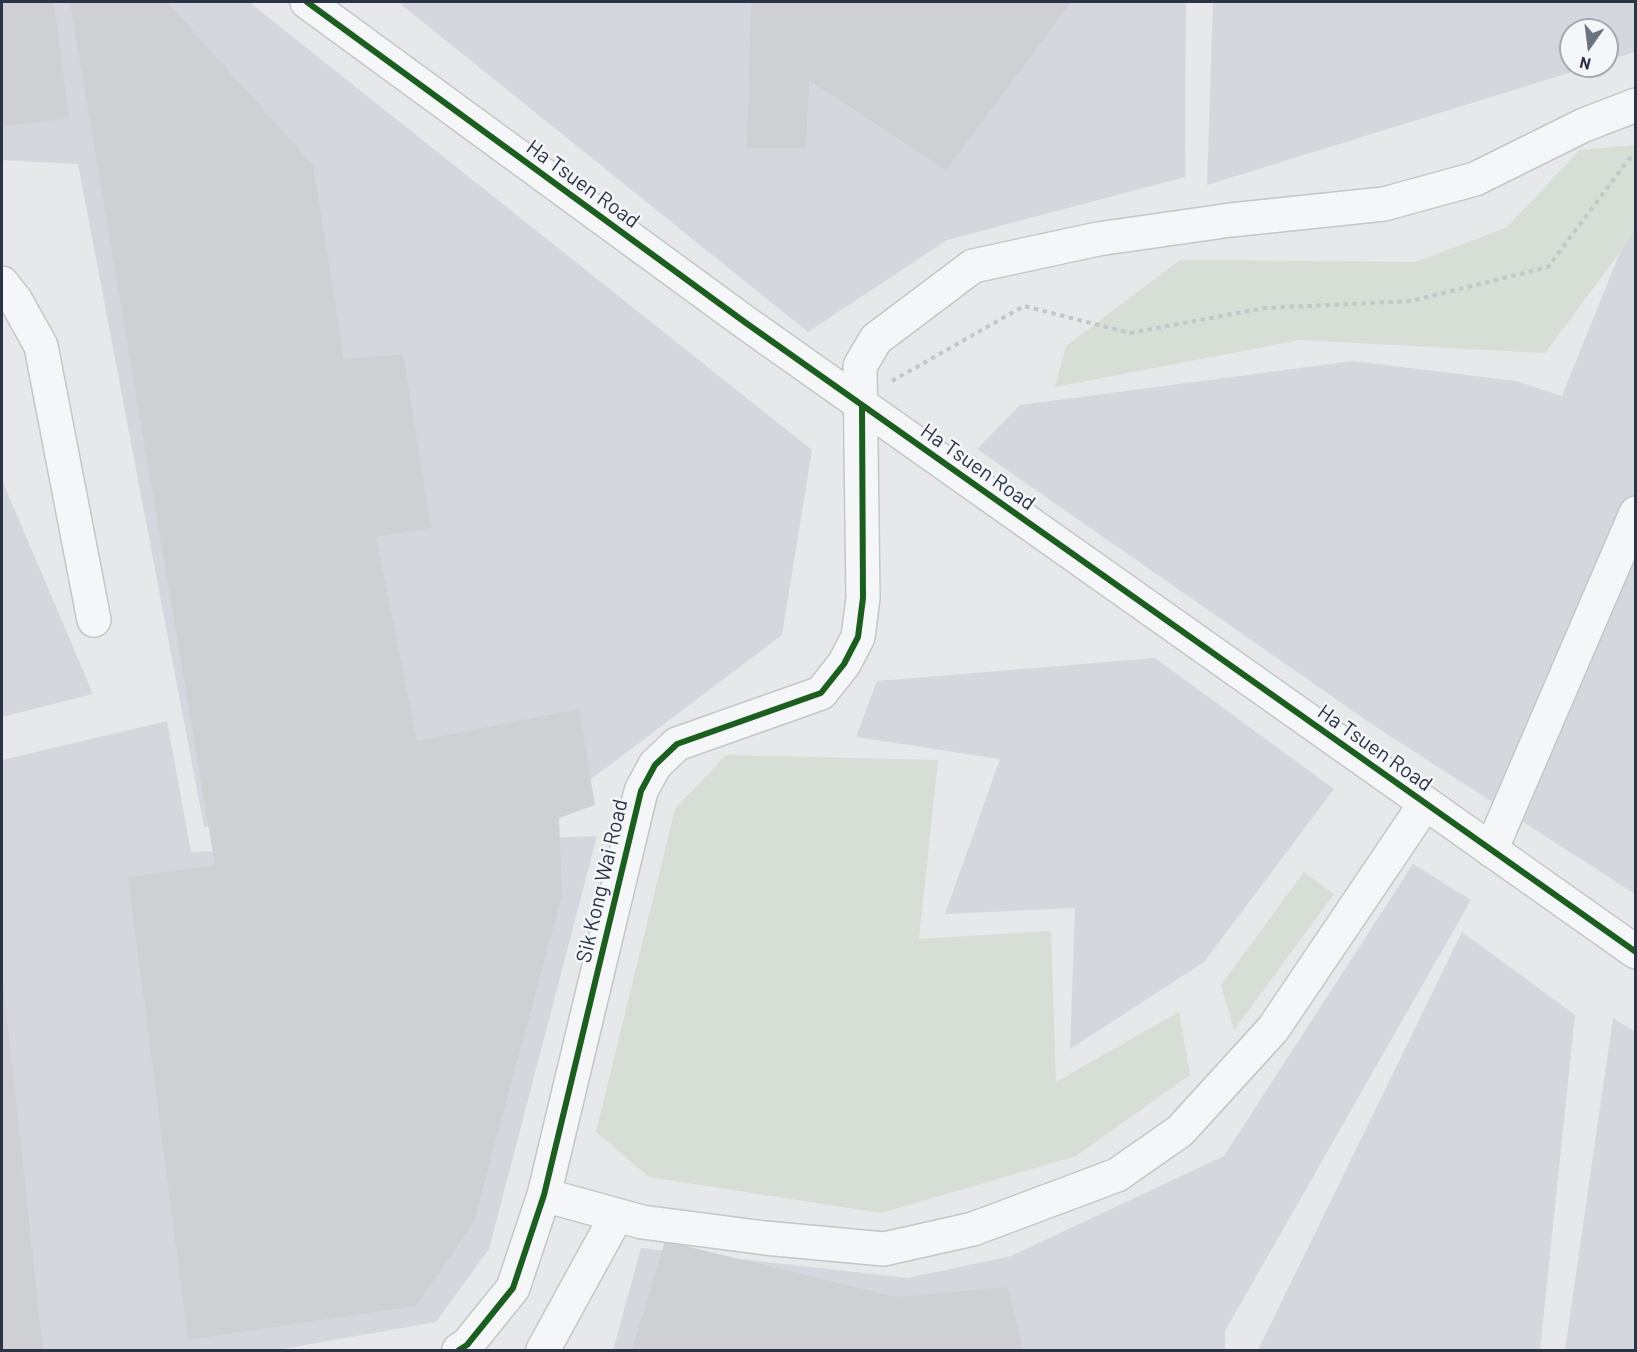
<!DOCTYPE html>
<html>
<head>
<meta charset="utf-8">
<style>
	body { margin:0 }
	#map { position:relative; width:1637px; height:1352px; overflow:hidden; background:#e6e8ea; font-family:Barlow,sans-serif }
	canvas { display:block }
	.frame { position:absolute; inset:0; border:3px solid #2b3445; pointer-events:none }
	.north { position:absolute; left:1559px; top:18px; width:60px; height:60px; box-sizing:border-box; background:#f4f6f9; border:2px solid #a4a8b1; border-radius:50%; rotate:194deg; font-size:16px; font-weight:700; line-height:24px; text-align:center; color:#2b3445 }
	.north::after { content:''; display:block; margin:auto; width:21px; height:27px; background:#6c737f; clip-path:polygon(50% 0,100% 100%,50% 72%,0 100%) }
</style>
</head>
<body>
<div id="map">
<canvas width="1637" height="1352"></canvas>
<div class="frame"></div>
<div class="north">N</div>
</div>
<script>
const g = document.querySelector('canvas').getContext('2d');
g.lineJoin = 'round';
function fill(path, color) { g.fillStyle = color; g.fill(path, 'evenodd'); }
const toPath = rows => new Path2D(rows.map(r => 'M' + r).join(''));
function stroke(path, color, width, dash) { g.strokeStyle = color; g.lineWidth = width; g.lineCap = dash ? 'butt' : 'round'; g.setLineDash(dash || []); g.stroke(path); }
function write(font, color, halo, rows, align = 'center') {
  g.font = font + ' Barlow,sans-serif'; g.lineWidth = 5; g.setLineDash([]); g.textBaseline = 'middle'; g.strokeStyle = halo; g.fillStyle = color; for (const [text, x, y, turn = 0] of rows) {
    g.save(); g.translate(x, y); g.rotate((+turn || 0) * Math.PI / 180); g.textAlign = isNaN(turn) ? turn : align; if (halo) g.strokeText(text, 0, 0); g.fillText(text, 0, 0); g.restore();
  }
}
const built = toPath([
	[2,2,249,2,812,450,782,635,554,807,204,827,78,164,2,160],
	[398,2,1186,2,1185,177,947,240,808,332],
	[1213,2,1635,2,1635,52,1607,61,1607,30,1571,30,1571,66,1591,66,1207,185],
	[1635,215,1635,894,1376,727,977,449,1020,405,1353,361,1516,381,1562,396],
	[2,480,93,694,2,717],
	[1155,658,1334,789,1204,962,1070,1049,1075,908,945,914,1000,759,856,737,877,681],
	[167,721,191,852,597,836,489,1249,436,1322,277,1350,2,1350,2,760],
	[1413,864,1471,900,1225,1331,1225,1350,613,1350,641,1248,908,1278,1011,1256,1224,1156],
	[1462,932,1575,1015,1540,1350,1258,1350],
	[1613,1018,1635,1032,1635,1350,1565,1350]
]);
const green = toPath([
	[1635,145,1635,232,1545,353,1300,340,1055,387,1066,346,1180,260,1416,262,1506,228,1580,150],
	[726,755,938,760,919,939,1051,931,1056,1082,1179,1012,1190,1075,1076,1156,881,1213,649,1177,596,1132,675,809],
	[1304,872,1334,894,1234,1030,1221,985]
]);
const building = toPath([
	[2,2,54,2,69,118,2,127],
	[70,2,167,2,313,165,344,359,403,354,431,528,376,537,417,741,579,709,595,805,559,818,562,895,474,1221,416,1306,188,1340,128,877,215,865],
	[751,2,1071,2,946,170,809,80,806,149,747,148],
	[2,981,3,981,43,1350,2,1350],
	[665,1241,896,1297,1008,1287,1023,1350,632,1350]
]);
const path = toPath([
	[892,381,1024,306,1130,333,1265,308,1411,301,1548,267,1629,159,1636,157]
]);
const minor = toPath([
	[307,2,746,323,1636,952],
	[2,283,16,301,41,346,94,620],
	[1491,850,1636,513],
	[544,1195,642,1222,765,1238,884,1249,973,1229,1117,1175,1180,1131,1273,1029,1425,804],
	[459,1350,467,1345,513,1288,544,1195,641,791,655,765,677,744,821,693,844,664,858,637,863,598,860,366,876,339,973,266,1098,239,1231,220,1384,204,1475,179,1584,125,1636,105],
	[543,1350,617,1215]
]);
const cycleway = toPath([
	[307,2,746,323,1636,952],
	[459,1350,467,1345,513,1288,544,1195,641,791,655,765,677,744,821,693,844,664,858,637,863,598,862,405]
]);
const streetNames = [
	["Ha Tsuen Road",583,184,36],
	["Ha Tsuen Road",978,467,35],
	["Ha Tsuen Road",1375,748,35],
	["Sik Kong Wai Road",602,881,-77]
];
fill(built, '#d4d7dd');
fill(green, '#d6ded6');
fill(building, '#ced0d3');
stroke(minor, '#c4c6c8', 36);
stroke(path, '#c5c6ca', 4, [4.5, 4.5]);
stroke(minor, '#f5f6f7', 33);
stroke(cycleway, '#1b5e20', 6);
write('21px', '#2b3445', '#f4f6f9', streetNames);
</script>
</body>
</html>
